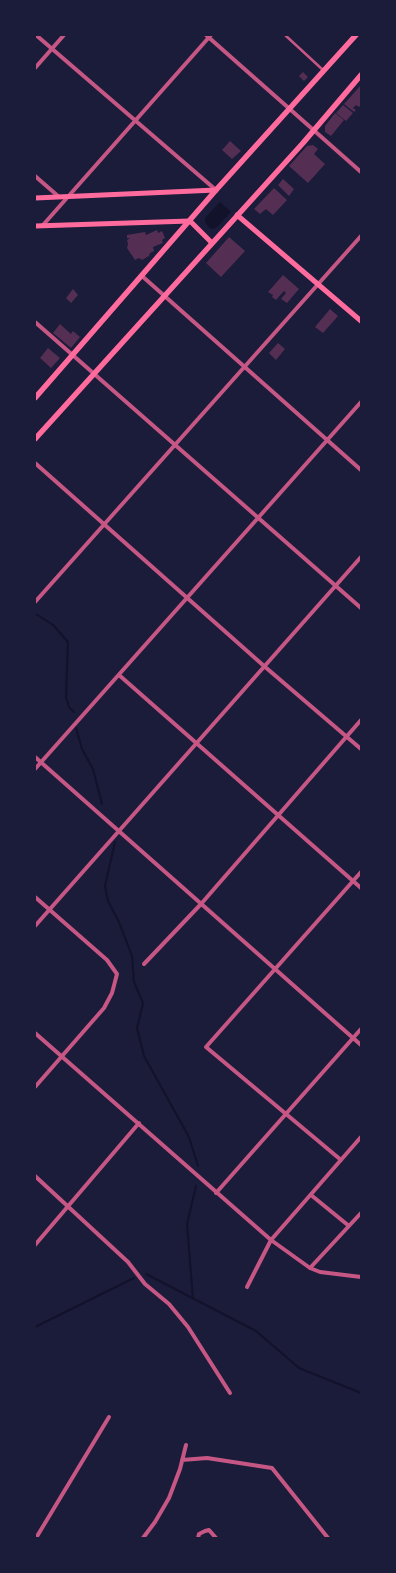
<!DOCTYPE html>
<html>
<head>
<meta charset="utf-8">
<style>
	body { margin:0 }
	#map { position:relative; width:396px; height:1573px; overflow:hidden; background:#1b1b3a; font-family:Helvetica,sans-serif }
	canvas { display:block }
	.frame { position:absolute; inset:0; border:36px solid #1b1b3a; pointer-events:none }
</style>
</head>
<body>
<div id="map">
<canvas width="396" height="1573"></canvas>
<div class="frame"></div>
</div>
<script>
const g = document.querySelector('canvas').getContext('2d');
g.lineJoin = 'round';
function fill(path, color) { g.fillStyle = color; g.fill(path, 'evenodd'); }
const toPath = rows => new Path2D(rows.map(r => 'M' + r).join(''));
function stroke(path, color, width, dash) { g.strokeStyle = color; g.lineWidth = width; g.lineCap = dash ? 'butt' : 'round'; g.setLineDash(dash || []); g.stroke(path); }
const water = toPath([
	[220,202,231,212,216,228,211,229,205,223,205,218]
]);
const stream = toPath([
	[36,614,53,625,68,642,66,697,69,707,74,712],
	[76,728,82,749,93,769,102,804],
	[115,842,105,886,108,901,119,922,132,956,134,982,143,1003,137,1028,144,1056,189,1137,198,1166],
	[146,1274,256,1331,299,1368,361,1393],
	[193,1299,187,1224,196,1186],
	[35,1327,134,1278]
]);
const building = toPath([
	[303,72,308,77,304,81,299,76],
	[361,85,361,105,359,107,356,105,353,108,356,110,354,112,344,104],
	[343,105,353,113,346,121,336,113],
	[335,113,344,120,331,136,325,132,325,126],
	[230,141,241,151,232,159,222,150],
	[313,145,318,149,314,154,325,164,308,183,289,166,307,146],
	[283,179,294,189,289,196,278,185],
	[274,188,287,200,273,215,266,209,260,214,254,209],
	[157,230,158,233,162,231,165,238,162,240,163,243,153,247,154,251,150,253,149,256,142,260,139,258,135,260,127,248,128,244,127,240,130,238,127,238,127,235,145,232,146,235],
	[229,237,245,251,221,277,206,263],
	[283,275,299,289,287,303,281,299,286,293,284,291,276,300,272,297,273,295,268,292],
	[73,289,78,295,71,303,66,298],
	[330,309,338,316,323,333,315,327],
	[60,324,71,334,73,331,80,337,71,348,53,333],
	[278,343,285,349,276,360,269,353],
	[48,348,60,358,51,368,40,358]
]);
const pedestrian = toPath([
	[285,35,323,70]
]);
const minor = toPath([
	[36,35,216,190],
	[206,35,361,172],
	[35,68,64,35],
	[35,176,58,196],
	[43,225,211,35],
	[142,276,361,470],
	[35,322,361,608],
	[35,463,264,666,361,749],
	[35,602,361,236],
	[119,675,361,888],
	[35,757,361,1045],
	[35,769,361,402],
	[35,897,107,960,117,974,112,993,104,1008,35,1087],
	[35,926,361,557],
	[144,964,201,904,361,720],
	[35,1033,271,1240,310,1268,320,1272,361,1277],
	[341,1160,206,1047,361,872],
	[35,1176,128,1262,145,1284,169,1304,188,1327,230,1393],
	[216,1193,361,1029],
	[311,1195,349,1226],
	[35,1245,139,1123],
	[310,1268,361,1213],
	[247,1287,271,1240,361,1137],
	[182,1460,207,1458,272,1468,328,1538],
	[36,1538,109,1417],
	[143,1538,155,1522,169,1498,180,1469,186,1445],
	[198,1538,199,1534,205,1531,209,1530,216,1538]
]);
const secondary = toPath([
	[35,198,216,190],
	[237,215,361,321],
	[35,226,190,221,212,243]
]);
const primary = toPath([
	[35,398,216,190,356,35],
	[35,439,303,143,361,75]
]);
fill(water, '#12122b');
stroke(stream, '#12122b', 2);
fill(building, '#542f53');
stroke(pedestrian, '#c65784', 2.5);
stroke(minor, '#c65784', 4);
stroke(secondary, '#ff6b9d', 5);
stroke(primary, '#ff6b9d', 5.5);
</script>
</body>
</html>
